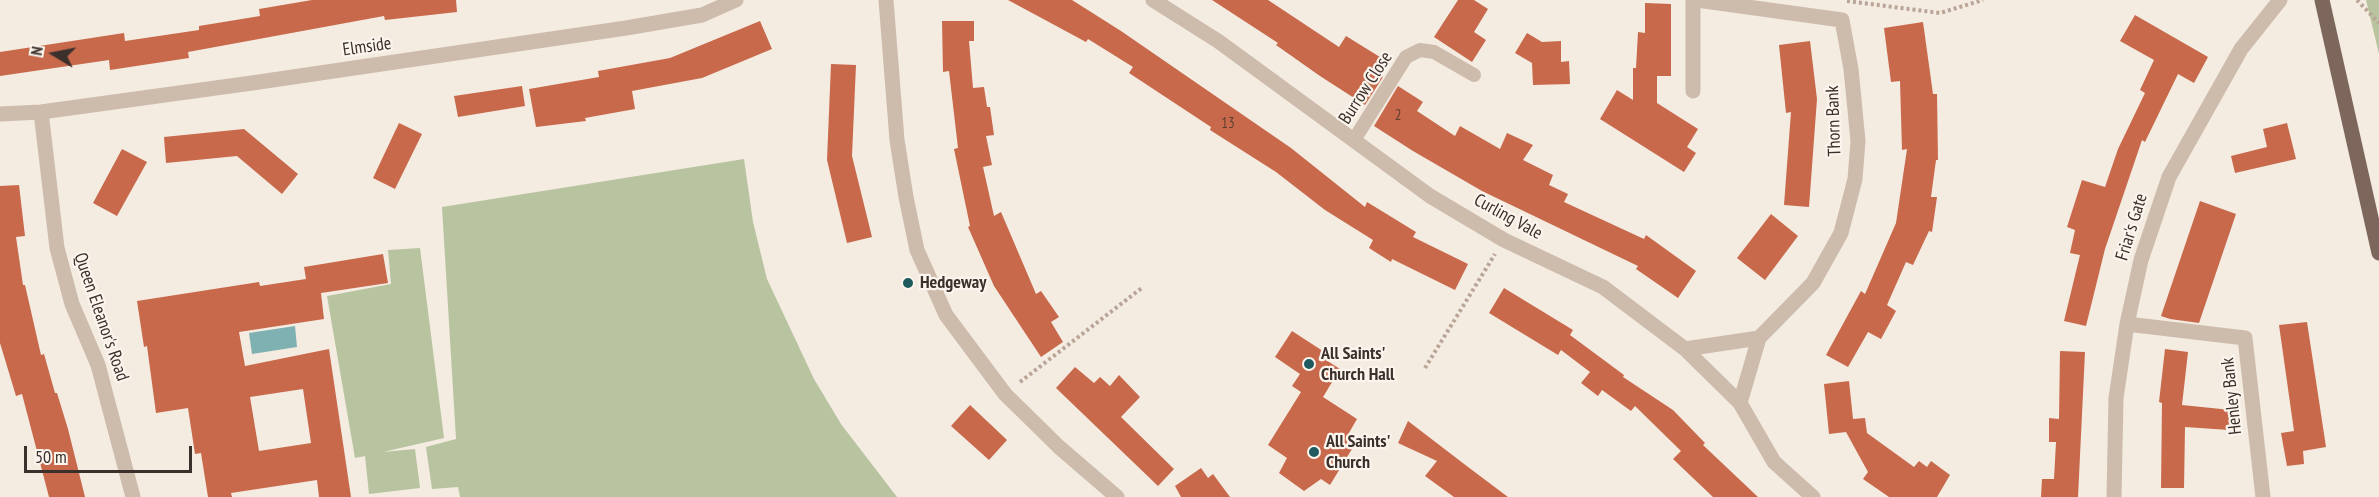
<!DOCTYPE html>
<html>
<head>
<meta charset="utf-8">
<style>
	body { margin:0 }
	#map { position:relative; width:2379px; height:497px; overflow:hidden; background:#f4ebe1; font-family:"PT Sans Narrow",sans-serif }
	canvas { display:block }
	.north { position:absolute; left:24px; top:24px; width:60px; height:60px; -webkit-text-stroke:4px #fbf5ee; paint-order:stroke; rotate:280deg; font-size:16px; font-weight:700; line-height:24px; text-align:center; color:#3b302b }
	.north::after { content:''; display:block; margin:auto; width:21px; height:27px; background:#3b302b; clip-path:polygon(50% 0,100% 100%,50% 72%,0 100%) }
	.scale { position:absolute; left:24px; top:446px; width:168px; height:27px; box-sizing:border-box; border:3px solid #3b302b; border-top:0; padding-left:8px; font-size:18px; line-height:21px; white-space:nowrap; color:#3b302b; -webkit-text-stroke:4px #fbf5ee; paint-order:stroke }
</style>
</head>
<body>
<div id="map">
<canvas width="2379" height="497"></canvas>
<div class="north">N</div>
<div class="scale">50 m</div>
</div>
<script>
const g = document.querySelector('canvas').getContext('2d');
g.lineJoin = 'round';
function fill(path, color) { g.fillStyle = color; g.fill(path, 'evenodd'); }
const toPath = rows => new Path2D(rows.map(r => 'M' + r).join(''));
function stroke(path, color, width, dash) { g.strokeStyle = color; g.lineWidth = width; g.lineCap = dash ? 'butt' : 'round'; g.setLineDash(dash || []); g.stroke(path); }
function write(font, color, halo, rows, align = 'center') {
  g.font = font + ' "PT Sans Narrow",sans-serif'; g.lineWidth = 4.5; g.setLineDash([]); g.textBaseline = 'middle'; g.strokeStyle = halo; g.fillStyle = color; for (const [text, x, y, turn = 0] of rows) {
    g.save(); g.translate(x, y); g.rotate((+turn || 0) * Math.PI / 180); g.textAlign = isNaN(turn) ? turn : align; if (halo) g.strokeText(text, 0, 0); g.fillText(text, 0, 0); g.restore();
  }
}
const green = toPath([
	[2366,0,2379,0,2379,54],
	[744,159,753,222,767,279,814,379,841,424,897,497,460,497,458,487,432,489,426,447,456,439,442,207],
	[420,248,444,438,383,452,415,449,420,488,369,494,365,456,355,458,327,296,391,284,388,250]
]);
const water = toPath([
	[295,326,297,347,252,354,249,333]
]);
const building = toPath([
	[312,0,456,0,457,12,385,20,384,16,188,52,189,58,110,70,109,60,0,76,0,52,124,33,125,41,199,30,199,26,260,16,259,9],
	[1008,0,1072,0,1121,31,1291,148,1365,207,1367,202,1416,232,1413,237,1468,264,1455,290,1392,259,1391,262,1369,248,1373,240,1325,210,1276,172,1210,130,1211,127,1129,73,1133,67,1088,39,1086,42],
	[1212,0,1268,0,1339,47,1346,36,1388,62,1380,74,1383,77,1365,105,1320,76,1276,45,1278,43],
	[1458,0,1474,0,1488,9,1474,32,1486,40,1472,62,1434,37],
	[1645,3,1671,4,1671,76,1657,76,1657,103,1698,129,1687,147,1696,153,1684,172,1600,119,1617,90,1633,100,1633,68,1636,68,1638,32,1645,33],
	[2135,15,2208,57,2194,83,2178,74,2145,142,2142,140,2105,249,2086,326,2064,321,2080,255,2070,253,2075,230,2067,227,2082,180,2105,187,2118,149,2145,93,2140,90,2154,60,2120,41],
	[760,21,772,49,702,78,632,91,635,109,585,118,586,121,536,127,529,89,599,77,598,71,670,58],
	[942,21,974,21,974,41,969,41,973,88,984,87,987,107,990,107,994,135,986,136,992,165,983,167,994,216,1001,212,1036,294,1041,291,1059,317,1051,322,1063,342,1041,357,994,286,968,227,970,226,954,149,958,148,949,71,943,72],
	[1923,22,1933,94,1937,94,1938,160,1936,160,1931,197,1937,197,1932,232,1929,231,1913,265,1906,262,1887,305,1896,311,1881,339,1868,332,1848,367,1826,355,1861,291,1865,294,1896,223,1907,149,1902,150,1900,81,1891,82,1884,28],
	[1527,33,1542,42,1561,41,1561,62,1569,61,1570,84,1533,85,1532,63,1515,53],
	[1810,41,1817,99,1809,207,1784,205,1791,112,1786,113,1779,45],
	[831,64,856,65,852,156,872,237,847,243,827,160],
	[522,86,525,106,458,117,454,96],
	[1398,86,1423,102,1417,111,1455,136,1460,126,1500,149,1507,133,1533,145,1523,160,1553,175,1549,185,1568,194,1564,202,1644,239,1646,235,1696,271,1678,298,1636,269,1638,266,1482,191,1413,151,1374,126],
	[399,123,422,134,395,189,373,178],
	[2287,123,2296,159,2235,173,2231,156,2267,147,2263,129],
	[244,129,298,174,282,194,237,156,166,163,164,137],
	[122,149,147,162,117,216,93,203],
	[19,185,25,236,16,237,23,285,25,285,41,355,44,354,55,393,57,393,68,429,85,497,49,497,22,394,16,396,0,343,0,186],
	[2200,201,2236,214,2199,323,2170,319,2161,316],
	[1771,214,1798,236,1765,280,1737,258],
	[383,254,388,283,321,293,324,319,239,332,245,366,329,349,351,497,319,497,317,480,231,493,232,497,208,497,201,453,195,454,188,408,156,413,147,346,144,347,137,301,259,282,260,286,306,279,304,267],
	[303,389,311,443,259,451,250,397],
	[1504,288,1573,330,1570,335,1624,375,1623,377,1673,410,1705,443,1703,445,1758,497,1713,497,1673,459,1681,451,1635,406,1631,411,1602,390,1598,396,1581,383,1590,372,1561,350,1558,355,1489,313],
	[2307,322,2326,447,2303,451,2304,464,2287,466,2281,433,2294,431,2279,325],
	[1292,331,1329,355,1326,360,1340,369,1323,397,1357,419,1346,438,1355,444,1330,485,1321,479,1304,491,1279,473,1287,458,1268,445,1301,392,1292,386,1300,374,1275,357],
	[2165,349,2188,352,2182,405,2231,410,2229,430,2185,427,2184,488,2161,488,2162,403,2159,402],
	[2060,351,2085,352,2078,497,2041,497,2042,479,2054,479,2056,442,2049,442,2049,418,2059,419],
	[1075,367,1094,383,1100,377,1110,386,1119,375,1140,397,1121,417,1174,469,1158,486,1056,388],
	[1849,381,1853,419,1865,418,1867,433,1914,467,1919,461,1927,467,1931,461,1950,475,1937,497,1889,497,1863,479,1868,472,1846,432,1829,434,1824,384],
	[970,405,1007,440,989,460,951,426],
	[1408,421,1468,467,1508,497,1454,497,1425,476,1437,461,1398,443],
	[1201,468,1208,478,1213,474,1230,497,1181,497,1175,486]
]);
const path = toPath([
	[2357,0,2379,23],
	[1847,1,1940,13,1983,0],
	[1425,368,1495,254],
	[1020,382,1143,287]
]);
const lane = toPath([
	[1354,140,1406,57,1420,50,1434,52,1474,75]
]);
const street = toPath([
	[886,0,897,140,906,197,917,250,946,315,1005,394,1059,447,1117,497],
	[1153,0,1218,41,1430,196,1504,240,1603,287,1685,349,1740,403,1774,462,1813,497],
	[1693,0,1693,91],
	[1697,0,1842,20,1851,69,1858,141,1855,179,1841,233,1813,283,1759,338,1740,403],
	[41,112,57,248,72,304,98,365,133,497],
	[0,114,41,112,252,83,626,28,702,15,736,0],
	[2127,324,2245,338,2263,497],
	[1685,349,1759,338],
	[2114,497,2116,398,2127,324,2141,260,2169,177,2241,49,2280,0]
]);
const primary = toPath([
	[2322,0,2379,253]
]);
const markers = [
	[908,283,6,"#1f5a5e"],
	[1309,364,6,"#1f5a5e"],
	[1314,452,6,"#1f5a5e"]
];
const numberNames = [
	["2",1398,116],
	["13",1228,124]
];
const streetNames = [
	["Elmside",367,47,-8],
	["Burrow Close",1366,88,-57],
	["Thorn Bank",1834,121,-92],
	["Curling Vale",1508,217,29],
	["Friar's Gate",2132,227,-73],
	["Queen Eleanor's Road",101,317,71],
	["Henley Bank",2232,396,-96]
];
const poiNames = [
	["Hedgeway",920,283],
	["All Saints'",1321,354],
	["Church Hall",1321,375],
	["All Saints'",1326,442],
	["Church",1326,463]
];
fill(green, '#b8c4a0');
fill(water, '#7fb0b2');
fill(building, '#c8694b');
stroke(path, '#b9a596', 4, [3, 3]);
stroke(lane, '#cdbbac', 14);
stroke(street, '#cdbbac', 15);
stroke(primary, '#7d675c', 15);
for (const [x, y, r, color] of markers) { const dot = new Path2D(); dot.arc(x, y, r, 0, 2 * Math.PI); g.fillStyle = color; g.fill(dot); stroke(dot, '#fbf5ee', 2); }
write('15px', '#5e3e33', null, numberNames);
write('18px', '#3b302b', '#fbf5ee', streetNames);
write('bold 18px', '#3b302b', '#fbf5ee', poiNames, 'left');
</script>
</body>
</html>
